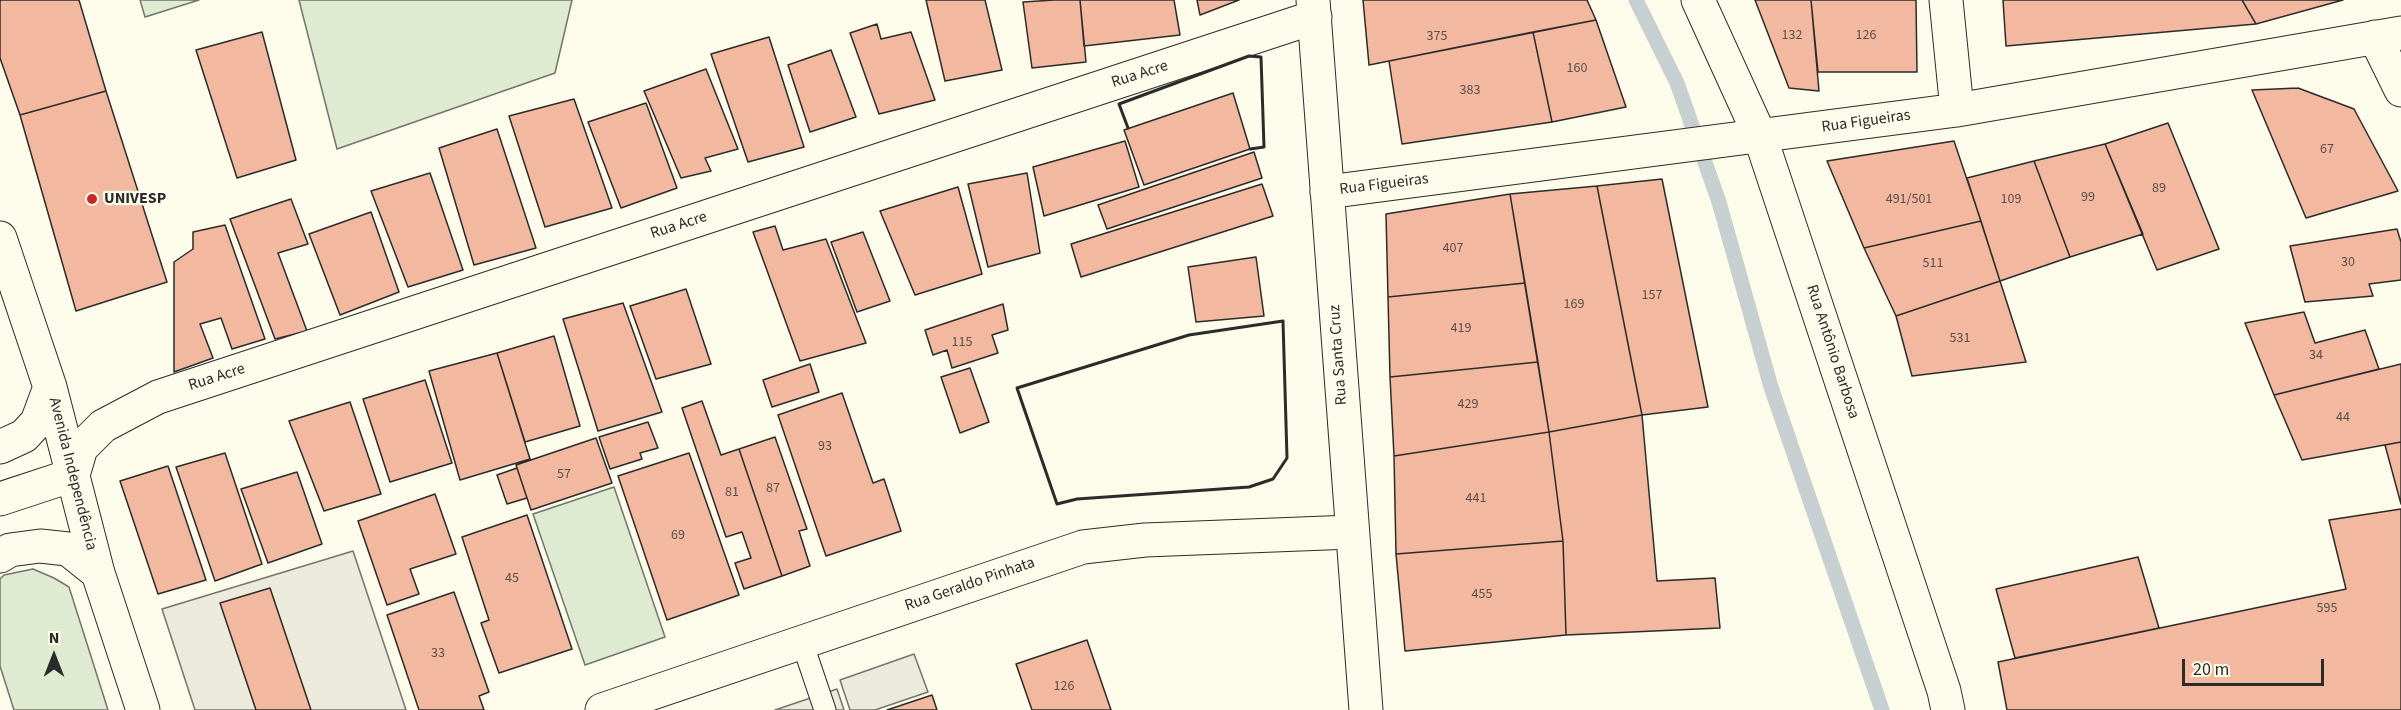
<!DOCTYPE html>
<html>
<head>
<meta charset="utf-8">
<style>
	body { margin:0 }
	#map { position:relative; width:2401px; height:710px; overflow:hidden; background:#fdfbea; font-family:"Source Sans 3",sans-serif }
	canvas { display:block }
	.north { position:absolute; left:24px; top:626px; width:60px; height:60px; -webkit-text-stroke:4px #fdfbea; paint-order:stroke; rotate:0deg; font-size:16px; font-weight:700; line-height:24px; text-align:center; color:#2b2b2b }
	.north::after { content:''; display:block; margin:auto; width:21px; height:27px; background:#2b2b2b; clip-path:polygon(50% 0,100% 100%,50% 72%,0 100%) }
	.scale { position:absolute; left:2182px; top:659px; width:142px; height:27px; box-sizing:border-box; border:3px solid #2b2b2b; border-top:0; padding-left:8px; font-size:18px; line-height:21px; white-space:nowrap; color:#2b2b2b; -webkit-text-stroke:4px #fdfbea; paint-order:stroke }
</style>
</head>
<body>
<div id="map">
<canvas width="2401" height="710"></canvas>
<div class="north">N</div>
<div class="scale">20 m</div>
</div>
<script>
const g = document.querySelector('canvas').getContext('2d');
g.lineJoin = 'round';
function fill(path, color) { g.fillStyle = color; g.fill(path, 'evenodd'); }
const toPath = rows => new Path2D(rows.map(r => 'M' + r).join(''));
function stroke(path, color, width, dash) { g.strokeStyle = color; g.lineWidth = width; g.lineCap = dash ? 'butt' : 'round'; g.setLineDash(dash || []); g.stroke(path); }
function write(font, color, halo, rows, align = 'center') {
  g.font = font + ' "Source Sans 3",sans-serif'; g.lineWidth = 4.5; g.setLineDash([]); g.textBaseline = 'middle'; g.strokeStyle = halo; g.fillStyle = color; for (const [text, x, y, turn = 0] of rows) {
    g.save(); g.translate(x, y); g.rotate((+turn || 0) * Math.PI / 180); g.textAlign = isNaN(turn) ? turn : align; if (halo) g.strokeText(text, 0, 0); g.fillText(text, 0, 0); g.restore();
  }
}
const green = toPath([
	[140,0,199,0,145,17,140,0],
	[299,0,572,0,555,73,337,149,299,0],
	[614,487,665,637,585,665,533,514,614,487],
	[33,569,54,578,69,587,108,710,14,710,0,666,0,579,4,575,33,569]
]);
const parking = toPath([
	[353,551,406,710,195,710,162,609,353,551],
	[914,654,928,692,875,710,850,710,840,680,914,654],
	[837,689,844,710,775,710,837,689]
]);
const stream = toPath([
	[1636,0,1677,83,1719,202,1771,387,1882,710]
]);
const building = toPath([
	[0,0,79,0,106,91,20,115,0,58,0,0],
	[926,0,985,0,1002,70,945,81,926,0],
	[1054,0,1080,0,1086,62,1032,68,1023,2,1054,0],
	[1080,0,1174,0,1180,35,1084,46,1080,0],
	[1197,0,1239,0,1200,15,1197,0],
	[1363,0,1587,0,1596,20,1369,65,1363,0],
	[1755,0,1811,0,1819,91,1789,88,1755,0],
	[1811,0,1916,0,1917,72,1818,72,1811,0],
	[2003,0,2242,0,2256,24,2006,46,2003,0],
	[2242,0,2343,0,2256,24,2242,0],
	[1596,20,1626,107,1552,122,1533,32,1596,20],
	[877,24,881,39,911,32,935,100,879,114,850,33,877,24],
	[262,32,296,160,237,178,196,50,262,32],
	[1533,32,1552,122,1402,144,1389,61,1533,32],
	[769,37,804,147,748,162,711,54,769,37],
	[831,50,856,117,810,132,788,65,831,50],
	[706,69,738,149,705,158,711,171,681,178,644,91,706,69],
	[2298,88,2354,109,2398,191,2306,218,2252,90,2298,88],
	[106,91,167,282,76,311,20,115,106,91],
	[1233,93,1250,149,1144,185,1124,130,1233,93],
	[574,99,612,208,545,227,509,116,574,99],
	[646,103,677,188,621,208,588,122,646,103],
	[2168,123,2219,249,2157,270,2105,144,2168,123],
	[497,129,536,248,474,265,439,148,497,129],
	[1125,141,1139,187,1044,216,1033,167,1125,141],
	[1954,141,1981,221,1864,248,1827,161,1954,141],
	[2105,144,2143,234,2070,257,2034,161,2105,144],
	[1254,152,1262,178,1107,229,1098,205,1254,152],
	[2034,161,2070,257,2000,281,1967,178,2034,161],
	[430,173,463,270,408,287,371,191,430,173],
	[1027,173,1040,253,988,267,968,184,1027,173],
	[1662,179,1708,407,1642,415,1597,186,1662,179],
	[1262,184,1273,216,1081,277,1071,244,1262,184],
	[1597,186,1642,415,1549,432,1510,194,1597,186],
	[958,187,982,274,915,295,880,211,958,187],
	[1510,194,1525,283,1388,297,1386,214,1510,194],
	[291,199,308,244,278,253,307,331,275,339,230,219,291,199],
	[371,212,399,292,340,315,309,234,371,212],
	[1981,221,2000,281,1896,316,1864,248,1981,221],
	[225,225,265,339,232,349,221,318,200,324,213,358,174,372,174,262,193,249,193,232,225,225],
	[775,226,783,250,826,239,866,343,800,361,753,232,775,226],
	[2397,229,2401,242,2401,280,2369,284,2373,296,2305,302,2290,246,2397,229],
	[863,232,890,301,857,312,831,242,863,232],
	[1256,257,1264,316,1196,322,1188,267,1256,257],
	[2000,281,2026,362,1912,376,1896,316,2000,281],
	[1525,283,1538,362,1390,377,1388,297,1525,283],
	[686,289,711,364,656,379,630,306,686,289],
	[623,303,662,412,598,431,563,319,623,303],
	[1003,304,1008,330,992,335,998,353,952,368,947,350,933,355,925,330,1003,304],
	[2304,312,2315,343,2365,330,2379,369,2274,395,2245,323,2304,312],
	[554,336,580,426,525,442,497,353,554,336],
	[497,353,530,459,460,480,429,371,497,353],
	[1538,362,1549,432,1394,456,1390,377,1538,362],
	[810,364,819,392,772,407,763,380,810,364],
	[2401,364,2401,442,2302,460,2274,395,2401,364],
	[970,368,989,422,960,433,941,377,970,368],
	[425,380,452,463,390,482,363,399,425,380],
	[842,393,873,483,884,479,901,531,826,556,778,415,842,393],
	[702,401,721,455,739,449,782,576,744,589,735,563,751,558,742,532,726,537,682,408,702,401],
	[350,402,381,494,324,511,289,421,350,402],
	[1642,415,1657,581,1715,578,1720,628,1566,635,1563,541,1549,432,1642,415],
	[648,422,658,448,640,453,642,459,610,469,599,437,648,422],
	[1549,432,1563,541,1396,554,1394,456,1549,432],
	[775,437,807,529,799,531,810,566,782,576,739,449,775,437],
	[596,438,612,483,531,510,516,465,596,438],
	[2401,442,2401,504,2385,445,2401,442],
	[225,453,262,564,215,581,176,467,225,453],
	[689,453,739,595,667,620,618,476,689,453],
	[168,466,206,580,158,594,120,481,168,466],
	[517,468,527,498,507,504,497,475,517,468],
	[297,472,322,544,268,563,241,489,297,472],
	[435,494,456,554,410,569,419,594,387,605,358,521,435,494],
	[2401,509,2401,710,2007,710,1998,662,2346,589,2329,520,2401,509],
	[527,515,572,649,499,673,481,623,489,620,462,537,527,515],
	[1563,541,1566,635,1405,651,1396,554,1563,541],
	[2138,557,2159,628,2015,658,1996,589,2138,557],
	[270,588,311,710,256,710,220,603,270,588],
	[454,592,489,692,479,696,484,710,419,710,387,615,454,592],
	[1087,640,1111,710,1032,710,1016,664,1087,640],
	[932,695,937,710,887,710,932,695]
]);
const service = toPath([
	[802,642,825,710]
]);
const minor = toPath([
	[1946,0,1957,110],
	[2375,37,2401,90],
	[1327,192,1957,110,2401,33],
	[73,475,81,448,103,426,158,397,1315,17],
	[602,710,1083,547,1145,540,1352,532]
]);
const tertiary = toPath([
	[1313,0,1366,710],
	[1698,0,1760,136,1944,691,1948,710]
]);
const primary = toPath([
	[0,238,50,387,98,573,143,710],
	[0,447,24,436,37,422,50,387],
	[0,499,73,475],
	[0,556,10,550,40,546,68,549,98,573]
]);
const wall = toPath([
	[1128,128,1119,104,1249,56,1261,57,1264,147,1250,149],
	[1283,321,1287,458,1273,479,1249,487,1077,499,1057,504,1017,388,1189,335,1283,321]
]);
const markers = [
	[92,199,6,"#c62828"]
];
const numberNames = [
	["132",1792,36],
	["126",1866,36],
	["375",1437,37],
	["160",1577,69],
	["383",1470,91],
	["67",2327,150],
	["89",2159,189],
	["99",2088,198],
	["491/501",1909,200],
	["109",2011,200],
	["407",1453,249],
	["30",2348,263],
	["511",1933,264],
	["157",1652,296],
	["169",1574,305],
	["419",1461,329],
	["531",1960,339],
	["115",962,343],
	["34",2316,356],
	["429",1468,405],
	["44",2343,418],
	["93",825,447],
	["57",564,475],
	["87",773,489],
	["81",732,493],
	["441",1476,499],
	["69",678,536],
	["45",512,579],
	["455",1482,595],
	["595",2327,609],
	["33",438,654],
	["126",1064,687]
];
const streetNames = [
	["Rua Acre",1140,75,-18],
	["Rua Figueiras",1866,122,-8],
	["Rua Figueiras",1384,185,-7],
	["Rua Acre",679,226,-18],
	["Rua Antônio Barbosa",1832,352,72],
	["Rua Santa Cruz",1339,355,-94],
	["Rua Acre",217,378,-18],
	["Avenida Independência",72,474,76],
	["Rua Geraldo Pinhata",970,585,-19]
];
const poiNames = [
	["UNIVESP",104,199]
];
fill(green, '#deebd1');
stroke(green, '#74746e', 1.5);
fill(parking, '#eceadb');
stroke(parking, '#74746e', 1.5);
stroke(stream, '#c7d0d0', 15);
fill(building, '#f2b8a0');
stroke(building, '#2b2b2b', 1.5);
stroke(service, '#2b2b2b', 23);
stroke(minor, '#2b2b2b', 35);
stroke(tertiary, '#2b2b2b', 35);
stroke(primary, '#2b2b2b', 35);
stroke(service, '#fdfbea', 21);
stroke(minor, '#fdfbea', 33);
stroke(tertiary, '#fdfbea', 33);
stroke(primary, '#fdfbea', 33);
stroke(wall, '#2b2b2b', 3);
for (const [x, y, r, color] of markers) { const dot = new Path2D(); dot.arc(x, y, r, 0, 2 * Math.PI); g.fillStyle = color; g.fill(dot); stroke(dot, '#fdfbea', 2); }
write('14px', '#5d4e48', null, numberNames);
write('16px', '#2b2b2b', '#fdfbea', streetNames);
write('bold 16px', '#2b2b2b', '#fdfbea', poiNames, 'left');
</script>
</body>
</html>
